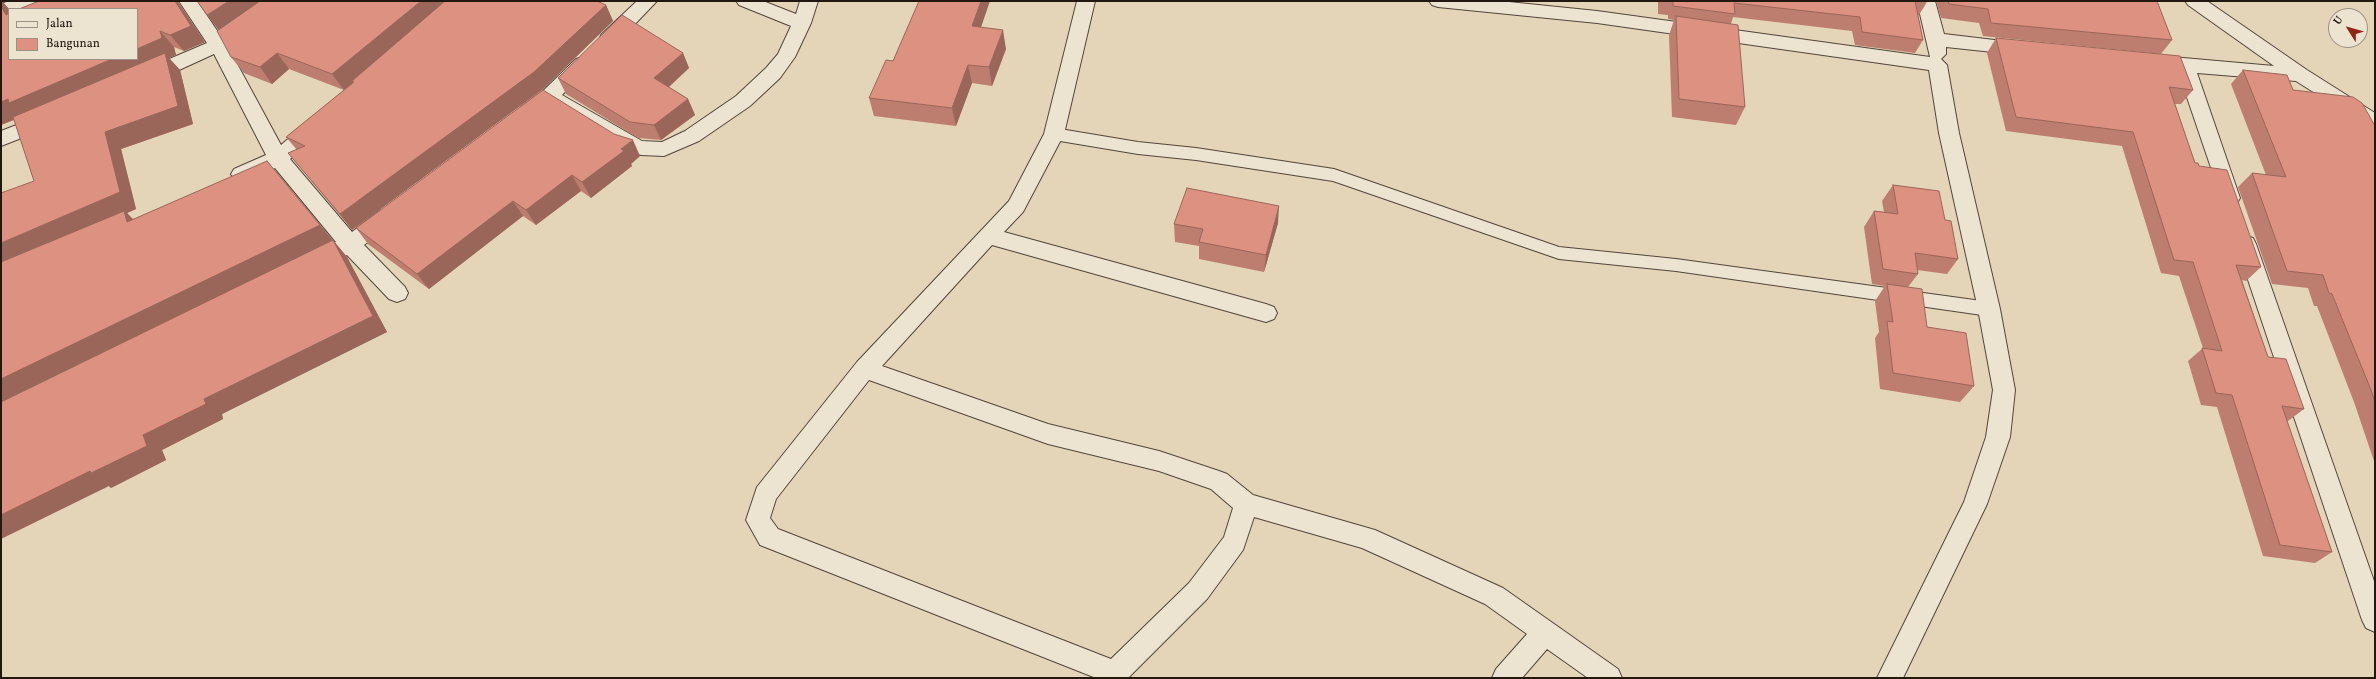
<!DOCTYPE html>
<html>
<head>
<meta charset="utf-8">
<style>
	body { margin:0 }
	#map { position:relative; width:2376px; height:679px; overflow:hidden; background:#e4d4b8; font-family:Vollkorn,serif }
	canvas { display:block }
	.frame { position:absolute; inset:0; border:2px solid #231711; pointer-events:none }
	.legend { position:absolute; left:8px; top:8px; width:130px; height:52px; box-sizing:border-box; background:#ede3d1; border:1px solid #9c9184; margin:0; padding:5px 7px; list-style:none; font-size:12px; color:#231711 }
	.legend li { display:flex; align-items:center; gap:8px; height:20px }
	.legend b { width:20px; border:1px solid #9c9184 }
	.north { position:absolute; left:2328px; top:8px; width:40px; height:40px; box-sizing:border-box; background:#ede3d1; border:1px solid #9c9184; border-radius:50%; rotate:307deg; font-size:11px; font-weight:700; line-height:16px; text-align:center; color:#231711 }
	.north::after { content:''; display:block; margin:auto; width:14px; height:18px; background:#8f2418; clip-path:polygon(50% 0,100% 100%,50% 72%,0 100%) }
</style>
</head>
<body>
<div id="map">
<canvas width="2376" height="679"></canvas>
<div class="frame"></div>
<ul class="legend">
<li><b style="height:5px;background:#ede3d1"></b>Jalan</li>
<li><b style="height:11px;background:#dc9181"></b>Bangunan</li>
</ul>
<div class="north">U</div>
</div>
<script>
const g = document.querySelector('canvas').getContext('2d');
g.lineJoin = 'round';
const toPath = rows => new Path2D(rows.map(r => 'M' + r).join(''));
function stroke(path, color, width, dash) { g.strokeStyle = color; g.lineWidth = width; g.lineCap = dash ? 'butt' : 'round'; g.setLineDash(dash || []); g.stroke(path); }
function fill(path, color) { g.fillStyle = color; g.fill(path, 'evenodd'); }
const service = toPath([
	[1054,128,1138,142,1196,148,1334,169,1559,247,1676,259,1989,302,1995,304,1997,309,1995,314,1989,316,1676,271,1559,259,1333,181,1196,160,1138,154,1054,140,1049,138,1046,134,1049,130,1054,128]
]);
const minor = toPath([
	[9,1,36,1,33,5,24,9,9,9,9,15,1,17,1,4,9,1],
	[179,1,197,1,220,35,230,31,237,33,239,37,228,47,281,145,308,122,315,120,322,122,325,127,322,132,290,159,352,232,379,211,386,209,393,211,396,217,393,223,364,245,405,287,408,293,405,299,397,302,389,299,347,255,314,270,307,268,303,262,307,256,336,242,275,168,241,181,234,179,231,174,234,169,266,155,214,54,155,81,148,83,141,81,139,76,141,71,207,43,179,1],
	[637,1,657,1,615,45,608,46,601,45,599,40,601,35,637,1],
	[736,1,763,1,796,14,800,1,818,1,811,23,795,57,780,78,750,106,699,141,664,156,641,155,623,149,555,107,553,103,535,117,528,119,521,117,518,112,521,107,544,90,576,59,583,57,590,59,592,64,562,95,642,141,662,142,685,131,736,96,766,68,778,54,791,26,739,5,736,1],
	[1077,1,1095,1,1064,134,1023,212,1004,232,1266,304,1274,307,1277,313,1274,319,1266,322,992,245,882,366,1048,424,1159,451,1219,471,1227,474,1253,495,1375,530,1503,588,1618,669,1622,678,1588,678,1547,649,1522,678,1492,678,1496,669,1527,634,1485,604,1362,548,1254,517,1243,550,1207,599,1128,678,1096,678,760,545,746,520,757,487,857,362,1009,201,1044,134,1077,1],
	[869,380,1048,444,1159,471,1211,489,1233,508,1224,537,1189,583,1111,659,778,529,770,518,776,499,869,380],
	[1429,1,1499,1,1597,11,1930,57,1917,1,1935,1,1944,34,2028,44,2030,49,2028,54,2021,55,1946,47,1946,54,1941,59,1947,65,1959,133,2000,309,2015,390,2010,437,1987,504,1903,678,1877,678,1964,502,1986,437,1993,390,1978,309,1939,133,1929,70,1597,23,1438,7,1432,5,1429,1],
	[2185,1,2207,1,2307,70,2375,113,2375,129,2368,127,2296,81,2197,73,2240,198,2237,203,2230,206,2223,203,2178,71,2165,69,2163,64,2165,59,2172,57,2274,66,2188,5,2185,1],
	[45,114,52,116,55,121,52,126,1,146,1,131,45,114],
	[2246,236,2253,238,2256,244,2375,584,2375,632,2366,628,2362,620,2236,244,2239,238,2246,236]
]);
const wall = toPath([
	[39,1,178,1,178,2,205,42,184,51,174,47,176,55,169,58,180,70,193,124,121,149,136,209,127,213,133,220,333,240,347,257,387,332,222,414,223,419,162,450,166,460,111,488,109,486,34,181,14,120,1,125,1,6,3,2,9,59],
	[1658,1,1927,1,1927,2,1919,15,1918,15,1923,40,1915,53,1855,45,1852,31,1733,17,1731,24,1745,107,1736,125,1672,117,1669,35,1674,20,1668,19,1668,15,1658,14],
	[1936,1,2157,1,2172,40,2161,54,1983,36,1979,23,1941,18],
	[606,5,613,21,543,89,352,230,288,153,297,150,286,137,344,90,289,69,272,84,244,73,231,57,219,30],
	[981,28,1006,49,992,86,972,83,956,126,874,116,869,98,893,61],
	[1996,38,2193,90,2181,104,2175,104,2195,163,2199,166,2261,267,2246,281,2242,280,2268,357,2304,409,2288,421,2287,421,2332,552,2315,563,2263,556,2217,407,2201,405,2188,361,2203,348,2179,276,2161,273,2122,146,2006,131,1987,53],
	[683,53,689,68,669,87,688,99,695,115,661,140,638,138,566,94,558,78],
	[2243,70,2293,90,2375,126,2375,464,2354,402,2317,306,2314,306,2308,288,2272,284,2238,187,2252,173,2266,175,2231,84],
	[640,156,631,164,632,166,591,198,581,191,536,225,523,216,429,289,368,244,356,228],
	[1893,185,1945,220,1958,259,1947,274,1917,270,1918,274,1908,287,1927,327,1974,386,1960,402,1880,389,1875,338,1879,332,1875,301,1885,286,1872,284,1864,227,1874,211,1884,212,1882,201],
	[1278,223,1264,272,1199,259,1199,246,1175,242,1174,224]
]);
const shadedWall = toPath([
	[1,1,5,1,3,2,9,9,9,18,6,15,1,6],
	[175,1,178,1,178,2,205,42,184,51,170,35],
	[229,1,266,1,220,32,207,15],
	[421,1,451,1,352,81,353,83,344,90,332,74],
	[981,1,990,1,975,45,972,26],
	[606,5,613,21,543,89,352,230,340,214],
	[1003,30,1006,49,992,86,989,67],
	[160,31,174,47,176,55,169,58,180,70,193,124,121,149,136,209,127,213,141,227,1,267,1,243,120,192,23,116,1,125,1,102,112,59,137,59,137,49],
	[277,53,289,69,272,84,260,67],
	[683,53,689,68,661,94,654,78],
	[968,65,972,83,956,126,952,108],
	[688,99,695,115,661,140,654,125],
	[633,140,640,156,631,164,632,166,591,198,582,182,621,149],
	[267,161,347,257,387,332,222,414,223,419,162,450,166,460,111,488,109,486,1,539,1,379],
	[572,175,581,191,536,225,526,210],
	[513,201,523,216,429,289,417,274],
	[1279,206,1278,223,1264,272,1266,255]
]);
const building = toPath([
	[39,1,175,1,191,26,170,35,160,31,162,38,137,49,137,9,19,9,39,1],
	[197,1,229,1,207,15,197,1],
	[260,1,421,1,332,74,277,53,260,67,231,57,217,31,260,1],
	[445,1,597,1,606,5,534,72,340,214,288,153,305,146,286,137,354,82,352,81,445,1],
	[919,1,981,1,972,26,1003,30,989,67,968,65,952,108,869,98,886,60,893,61,919,1],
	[1673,1,1915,1,1923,40,1862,32,1860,17,1734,3,1735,14,1673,6,1673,1],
	[1948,1,2157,1,2172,40,1991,23,1988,9,1949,4,1948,1],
	[1,6,6,15,9,13,9,59,112,59,9,103,8,99,1,102,1,6],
	[622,15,683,53,654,78,688,99,654,125,630,122,558,78,622,15],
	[1676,16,1738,25,1745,107,1679,99,1676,16],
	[1996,38,2180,56,2193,90,2169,87,2195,163,2198,163,2199,166,2227,170,2261,267,2236,265,2268,357,2286,359,2304,409,2282,406,2332,552,2280,545,2232,395,2216,393,2202,348,2222,351,2193,262,2174,260,2133,132,2016,117,1996,38],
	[165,53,178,106,105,132,120,192,1,243,1,193,34,181,13,117,165,53],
	[2243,70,2287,75,2293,90,2353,97,2362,103,2375,126,2375,402,2371,390,2332,294,2329,293,2323,275,2287,271,2252,173,2286,177,2243,70],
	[543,90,614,134,633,140,621,149,624,151,582,182,572,175,526,210,513,201,417,274,356,228,543,90],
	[267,161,320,225,1,379,1,262,124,211,127,222,267,161],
	[1893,185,1939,191,1945,220,1951,221,1958,259,1915,253,1918,274,1883,269,1874,211,1898,214,1893,185],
	[1187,188,1279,206,1266,255,1199,242,1203,229,1174,224,1187,188],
	[333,240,373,316,204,399,206,404,143,435,147,446,91,473,90,471,1,515,1,402,333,240],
	[1887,284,1922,289,1927,327,1966,333,1974,386,1893,373,1887,321,1893,322,1887,284]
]);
stroke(service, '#53463b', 2);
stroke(minor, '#53463b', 2);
fill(service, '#ede3d1');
fill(minor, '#ede3d1');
fill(wall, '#bd7d6f');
fill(shadedWall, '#9a665a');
fill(building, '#dc9181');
stroke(building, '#9a665a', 1);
</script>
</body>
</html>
